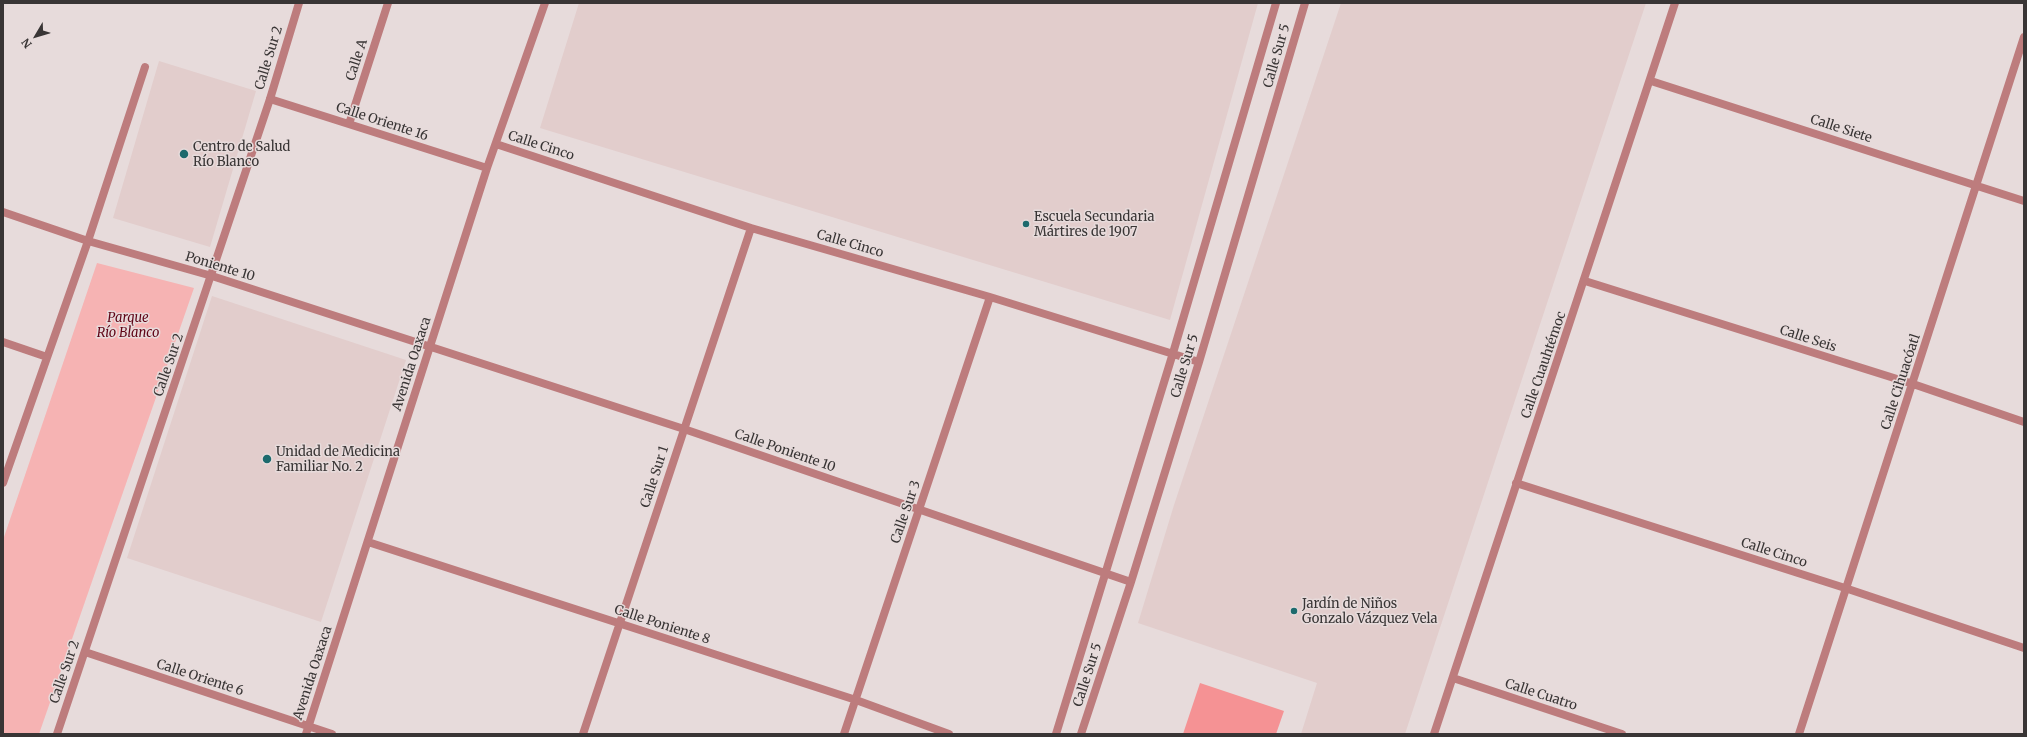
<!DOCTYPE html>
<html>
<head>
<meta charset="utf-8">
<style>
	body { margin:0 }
	#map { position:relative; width:2027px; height:737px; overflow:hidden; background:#e7dbdb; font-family:Merriweather,serif }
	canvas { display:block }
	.frame { position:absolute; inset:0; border:4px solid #393535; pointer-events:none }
	.north { position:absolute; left:16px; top:16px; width:40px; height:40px; -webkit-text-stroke:3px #e7dbdb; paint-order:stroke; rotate:232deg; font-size:11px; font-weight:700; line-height:16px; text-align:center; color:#393535 }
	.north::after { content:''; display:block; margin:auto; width:14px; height:18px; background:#393535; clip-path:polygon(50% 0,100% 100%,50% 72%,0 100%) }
</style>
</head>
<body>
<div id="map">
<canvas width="2027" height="737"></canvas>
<div class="frame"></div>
<div class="north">N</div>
</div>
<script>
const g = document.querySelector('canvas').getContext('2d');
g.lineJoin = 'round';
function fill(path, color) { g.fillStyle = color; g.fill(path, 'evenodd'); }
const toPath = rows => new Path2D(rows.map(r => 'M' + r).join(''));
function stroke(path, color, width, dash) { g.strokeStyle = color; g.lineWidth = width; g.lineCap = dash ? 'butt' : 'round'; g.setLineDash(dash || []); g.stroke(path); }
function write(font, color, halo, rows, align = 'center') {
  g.font = font + ' Merriweather,serif'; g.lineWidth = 3; g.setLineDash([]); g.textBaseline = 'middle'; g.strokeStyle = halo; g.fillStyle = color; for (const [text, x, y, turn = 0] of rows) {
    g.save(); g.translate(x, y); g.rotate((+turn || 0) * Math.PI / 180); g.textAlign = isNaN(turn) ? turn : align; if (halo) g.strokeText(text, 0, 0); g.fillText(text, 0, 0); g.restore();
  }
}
const built = toPath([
	[579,3,1258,3,1170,320,540,128],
	[1341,3,1646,3,1405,734,1301,734,1317,683,1138,623,1174,505],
	[159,61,256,91,210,247,113,218],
	[212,296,406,360,321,622,127,558]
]);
const green = toPath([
	[97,263,194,288,39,734,3,734,3,540]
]);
const water = toPath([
	[1200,683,1284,711,1276,734,1183,734]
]);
const pedestrian = toPath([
	[3,342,47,357],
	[3,483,88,241],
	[57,734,270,99]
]);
const minor = toPath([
	[299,3,270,99,487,168],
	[1651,81,2024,201],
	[349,124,388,3],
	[496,144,751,228,990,297,1199,362],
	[3,212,88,241,212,276,684,429,1131,582],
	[88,241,145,67],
	[1585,281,1913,384,2024,422],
	[1516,483,1845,588,2024,648],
	[368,542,856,700,949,734],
	[85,652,332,734],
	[1453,678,1622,734],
	[306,734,487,168,545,3],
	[583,734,751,228],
	[844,734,990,297],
	[1056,734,1173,353,1276,3],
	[1081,734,1131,582,1199,362,1305,3],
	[1434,734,1675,3],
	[1799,734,2024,37]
]);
const markers = [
	[184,154,5,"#1d6a6d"],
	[1026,224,4,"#1d6a6d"],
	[267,459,5,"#1d6a6d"],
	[1294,611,4,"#1d6a6d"]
];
const streetNames = [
	["Calle Sur 5",1277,56,-74],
	["Calle Sur 2",269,58,-73],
	["Calle A",357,60,-72],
	["Calle Oriente 16",382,122,18],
	["Calle Siete",1841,129,18],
	["Calle Cinco",541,146,18],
	["Calle Cinco",850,244,16],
	["Poniente 10",220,267,17],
	["Calle Seis",1808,339,18],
	["Avenida Oaxaca",412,364,-72],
	["Calle Sur 2",169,365,-71],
	["Calle Cuauhtémoc",1544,365,-71],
	["Calle Sur 5",1185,366,-73],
	["Calle Cihuacóatl",1901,382,-72],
	["Calle Poniente 10",785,451,19],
	["Calle Sur 1",655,477,-72],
	["Calle Sur 3",906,512,-71],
	["Calle Cinco",1774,553,18],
	["Calle Poniente 8",662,625,18],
	["Calle Sur 2",65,672,-71],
	["Avenida Oaxaca",313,673,-72],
	["Calle Sur 5",1088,675,-72],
	["Calle Oriente 6",200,678,18],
	["Calle Cuatro",1541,695,18]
];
const poiNames = [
	["Centro de Salud",193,147],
	["Río Blanco",193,162],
	["Escuela Secundaria",1034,217],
	["Mártires de 1907",1034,232],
	["Unidad de Medicina",276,452],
	["Familiar No. 2",276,467],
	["Jardín de Niños",1302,604],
	["Gonzalo Vázquez Vela",1302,619]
];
const parkNames = [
	["Parque",128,318],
	["Río Blanco",128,333]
];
fill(built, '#e2cdcc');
fill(green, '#f6b3b3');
fill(water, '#f59294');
stroke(pedestrian, '#bd7c7d', 8);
stroke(minor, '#bd7c7d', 8);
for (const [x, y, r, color] of markers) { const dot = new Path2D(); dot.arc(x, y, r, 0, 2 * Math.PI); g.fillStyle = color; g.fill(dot); stroke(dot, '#e7dbdb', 1.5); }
write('13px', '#393535', '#e7dbdb', streetNames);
write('13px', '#393535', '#e7dbdb', poiNames, 'left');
write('italic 13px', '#600517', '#e7dbdb', parkNames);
</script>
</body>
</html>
